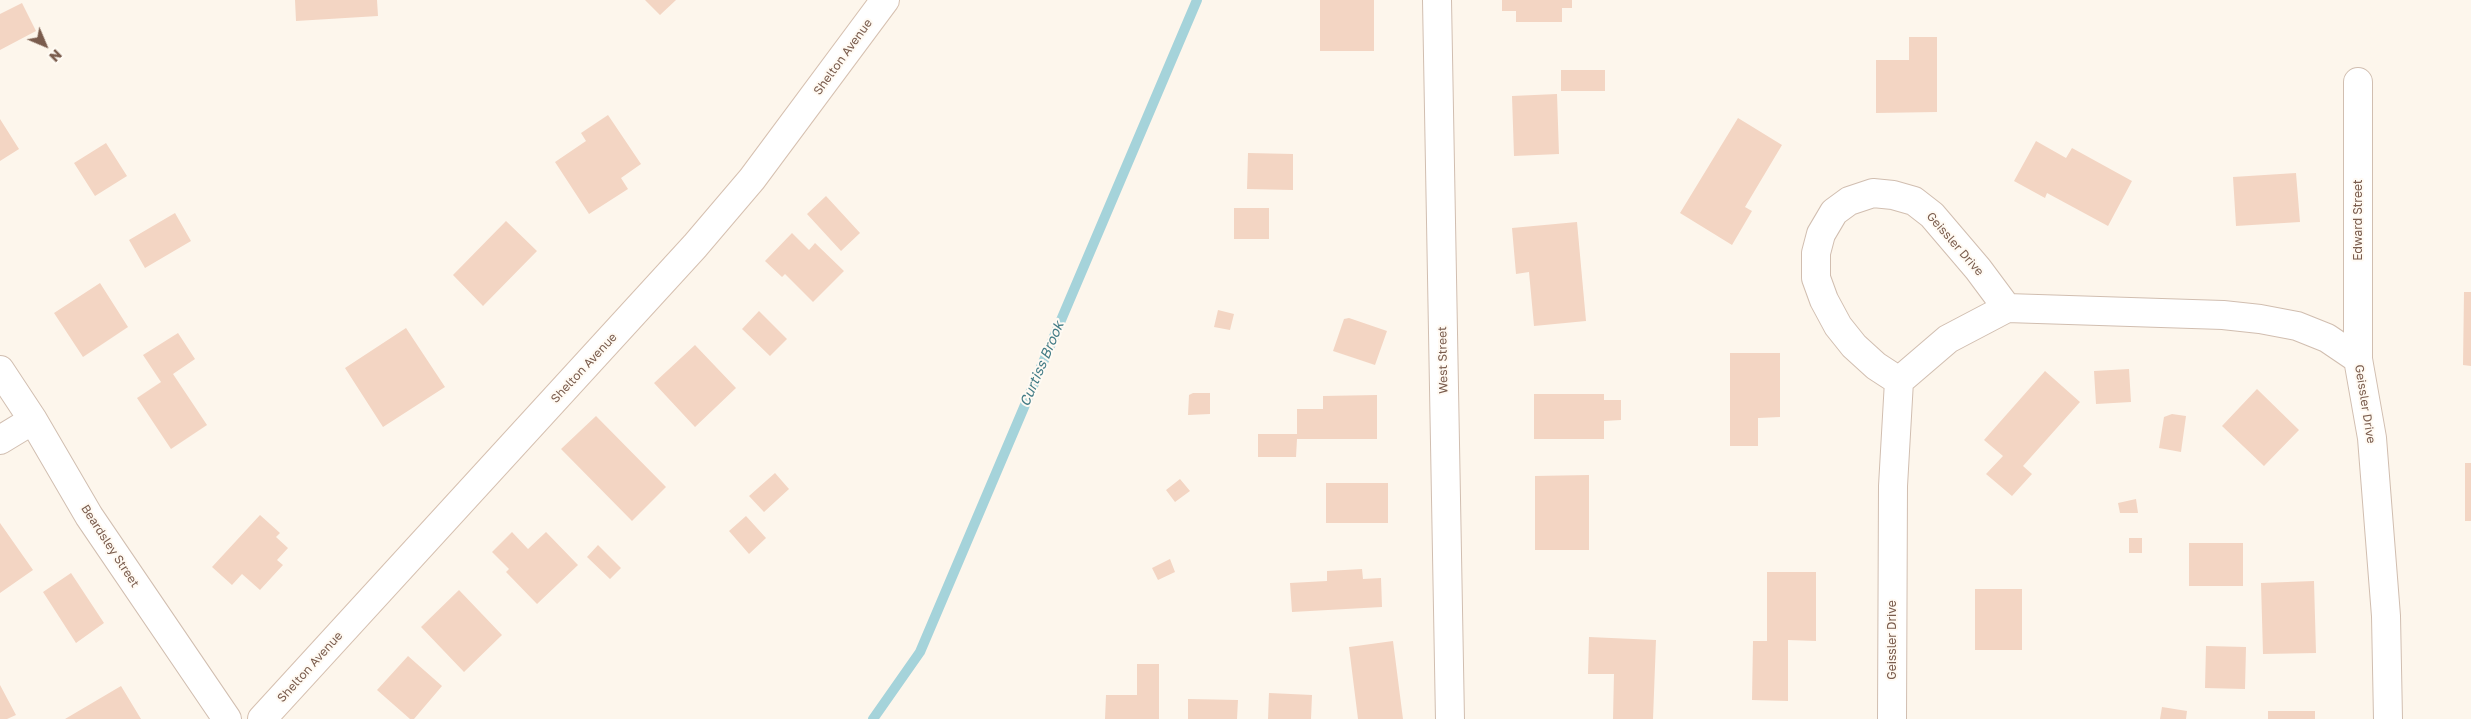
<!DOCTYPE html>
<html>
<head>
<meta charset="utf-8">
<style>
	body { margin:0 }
	#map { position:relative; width:2471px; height:719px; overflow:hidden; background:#fdf6ec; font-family:"Golos Text",sans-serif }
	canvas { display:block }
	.north { position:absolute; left:20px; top:20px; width:50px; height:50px; -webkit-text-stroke:4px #fffaf3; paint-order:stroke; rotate:135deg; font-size:14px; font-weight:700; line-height:20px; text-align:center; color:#7a5c4d }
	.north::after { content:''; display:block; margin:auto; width:18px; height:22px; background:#7a5c4d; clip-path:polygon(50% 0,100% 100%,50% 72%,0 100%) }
</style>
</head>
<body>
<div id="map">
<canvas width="2471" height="719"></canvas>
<div class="north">N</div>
</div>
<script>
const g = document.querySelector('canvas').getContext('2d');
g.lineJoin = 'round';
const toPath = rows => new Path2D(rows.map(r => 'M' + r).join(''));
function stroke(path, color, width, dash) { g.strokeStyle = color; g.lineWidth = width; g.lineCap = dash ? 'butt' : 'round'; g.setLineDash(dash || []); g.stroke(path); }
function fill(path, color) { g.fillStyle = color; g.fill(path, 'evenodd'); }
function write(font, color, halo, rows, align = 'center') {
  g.font = font + ' "Golos Text",sans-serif'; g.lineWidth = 4; g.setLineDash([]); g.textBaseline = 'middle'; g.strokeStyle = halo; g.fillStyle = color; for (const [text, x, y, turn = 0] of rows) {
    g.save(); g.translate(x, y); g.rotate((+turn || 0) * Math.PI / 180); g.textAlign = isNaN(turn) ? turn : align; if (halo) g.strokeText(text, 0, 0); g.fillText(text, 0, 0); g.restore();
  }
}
const stream = toPath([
	[873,719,920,652,1197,0]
]);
const building = toPath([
	[295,0,377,0,378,16,296,21],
	[645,0,676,0,660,15],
	[1320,0,1374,0,1374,51,1320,51],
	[1502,0,1572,0,1572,8,1562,8,1562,22,1516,22,1516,11,1502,11],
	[22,3,36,31,0,50,0,14],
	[1909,37,1937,37,1937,112,1876,113,1876,60,1909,60],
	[1561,70,1605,70,1605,91,1561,91],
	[1557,94,1559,154,1514,156,1512,96],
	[608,115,641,164,621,178,628,189,589,214,555,162,586,141,581,133],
	[1738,118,1782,145,1745,207,1752,211,1732,245,1680,213],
	[0,119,19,149,0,161],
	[2036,141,2066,158,2072,148,2132,181,2108,226,2047,193,2045,198,2014,181],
	[106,143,127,176,95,196,74,163],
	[1248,153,1293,154,1293,190,1247,189],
	[2296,173,2300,222,2236,226,2233,177],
	[826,196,860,233,841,251,807,214],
	[1234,208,1269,208,1269,239,1234,239],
	[175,213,191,241,145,268,129,240],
	[506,221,537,251,483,306,453,275],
	[1577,222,1586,321,1534,326,1529,272,1516,274,1512,228],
	[792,233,809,250,815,243,844,271,813,302,785,274,782,277,765,261],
	[100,283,128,327,83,357,54,313],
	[2464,292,2471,292,2471,366,2463,365],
	[1218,310,1234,314,1230,330,1214,327],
	[759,311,787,339,770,356,742,329],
	[1349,318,1387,331,1375,365,1333,351,1344,319],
	[406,328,445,387,383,427,345,368],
	[178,333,195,359,173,374,207,425,171,449,137,398,161,382,143,355],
	[695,345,736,388,695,427,654,383],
	[1730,353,1780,353,1780,417,1758,418,1758,446,1730,446],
	[2129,369,2131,402,2096,404,2094,371],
	[2045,371,2080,402,2023,466,2032,474,2012,496,1986,474,2003,456,1984,440],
	[2257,389,2299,430,2264,466,2222,426],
	[1193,393,1210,393,1210,414,1188,415,1189,395],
	[1534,394,1604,394,1604,400,1621,400,1621,420,1604,421,1604,439,1534,439],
	[1377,395,1377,439,1297,439,1296,457,1258,457,1258,434,1297,434,1297,409,1323,409,1323,396],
	[2172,414,2186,416,2181,452,2159,448,2164,417],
	[596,416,666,487,632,521,561,449],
	[2465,463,2471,463,2471,521,2465,521],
	[775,473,789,489,764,512,749,496],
	[1589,475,1589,550,1535,550,1535,476],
	[1180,479,1190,491,1175,502,1166,490],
	[1326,483,1388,483,1388,523,1326,523],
	[2136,499,2138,513,2120,513,2118,503],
	[260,515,280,533,276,537,288,548,277,560,283,565,260,590,242,574,232,585,212,567],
	[746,516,766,538,749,554,729,531],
	[0,523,33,570,0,593],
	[512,532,528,549,546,532,578,565,537,604,506,572,509,569,492,552],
	[2129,538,2142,538,2142,553,2129,553],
	[2189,543,2243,543,2243,586,2189,586],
	[598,545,621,568,610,579,587,557],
	[1170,559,1175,572,1158,580,1152,568],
	[1362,569,1363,579,1381,578,1382,607,1292,612,1290,583,1327,581,1327,571],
	[1767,572,1816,572,1816,641,1788,640,1788,701,1752,700,1753,641,1767,641],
	[71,573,104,623,76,643,43,592],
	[2314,581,2316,653,2263,654,2261,583],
	[1975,589,2022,589,2022,650,1975,650],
	[459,590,502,635,464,672,421,627],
	[1589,637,1656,640,1653,719,1613,719,1614,674,1588,674],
	[1393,641,1403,719,1358,719,1349,647],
	[2206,646,2246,647,2245,689,2205,688],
	[408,656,442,686,414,719,410,719,377,690],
	[1137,664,1159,664,1159,719,1105,719,1106,695,1137,695],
	[0,685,16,715,7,719,0,719],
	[121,686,141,719,65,719],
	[1269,693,1312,695,1311,719,1268,719],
	[1188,699,1238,700,1237,719,1188,719],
	[2162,707,2187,711,2186,719,2160,719],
	[2268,711,2315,711,2315,719,2268,719]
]);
const street = toPath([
	[1437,0,1450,719],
	[2358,82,2358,359],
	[0,370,33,420,89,516,227,719],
	[1899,381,1876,366,1854,346,1838,326,1824,300,1816,278,1816,253,1821,234,1834,212,1849,201,1873,193,1893,195,1914,201,1932,215,1978,269,2007,308],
	[0,440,33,420],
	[1892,719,1893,486,1899,381,1948,339,2007,308,2223,315,2260,319,2297,326,2327,338,2358,359,2372,438,2386,616,2388,719]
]);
const secondary = toPath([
	[262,719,695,246,752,179,885,0]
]);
const streetNames = [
	["Shelton Avenue",843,57,-54],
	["Edward Street",2358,220,-90],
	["Geissler Drive",1955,244,49],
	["West Street",1443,360,-91],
	["Shelton Avenue",584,368,-47],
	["Geissler Drive",2365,404,81],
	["Beardsley Street",110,546,57],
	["Geissler Drive",1892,640,-90],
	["Shelton Avenue",310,667,-48]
];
const waterNames = [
	["Curtiss Brook",1042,364,-67]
];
stroke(stream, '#a5d3da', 10);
fill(building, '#f3d5c3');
stroke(street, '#d1beb0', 30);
stroke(secondary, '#d6c0b0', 30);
stroke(street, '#fff', 28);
stroke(secondary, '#fff', 28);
write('12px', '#7a5c4d', '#fffaf3', streetNames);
write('italic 14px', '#437c86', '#fffaf3', waterNames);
</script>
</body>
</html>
